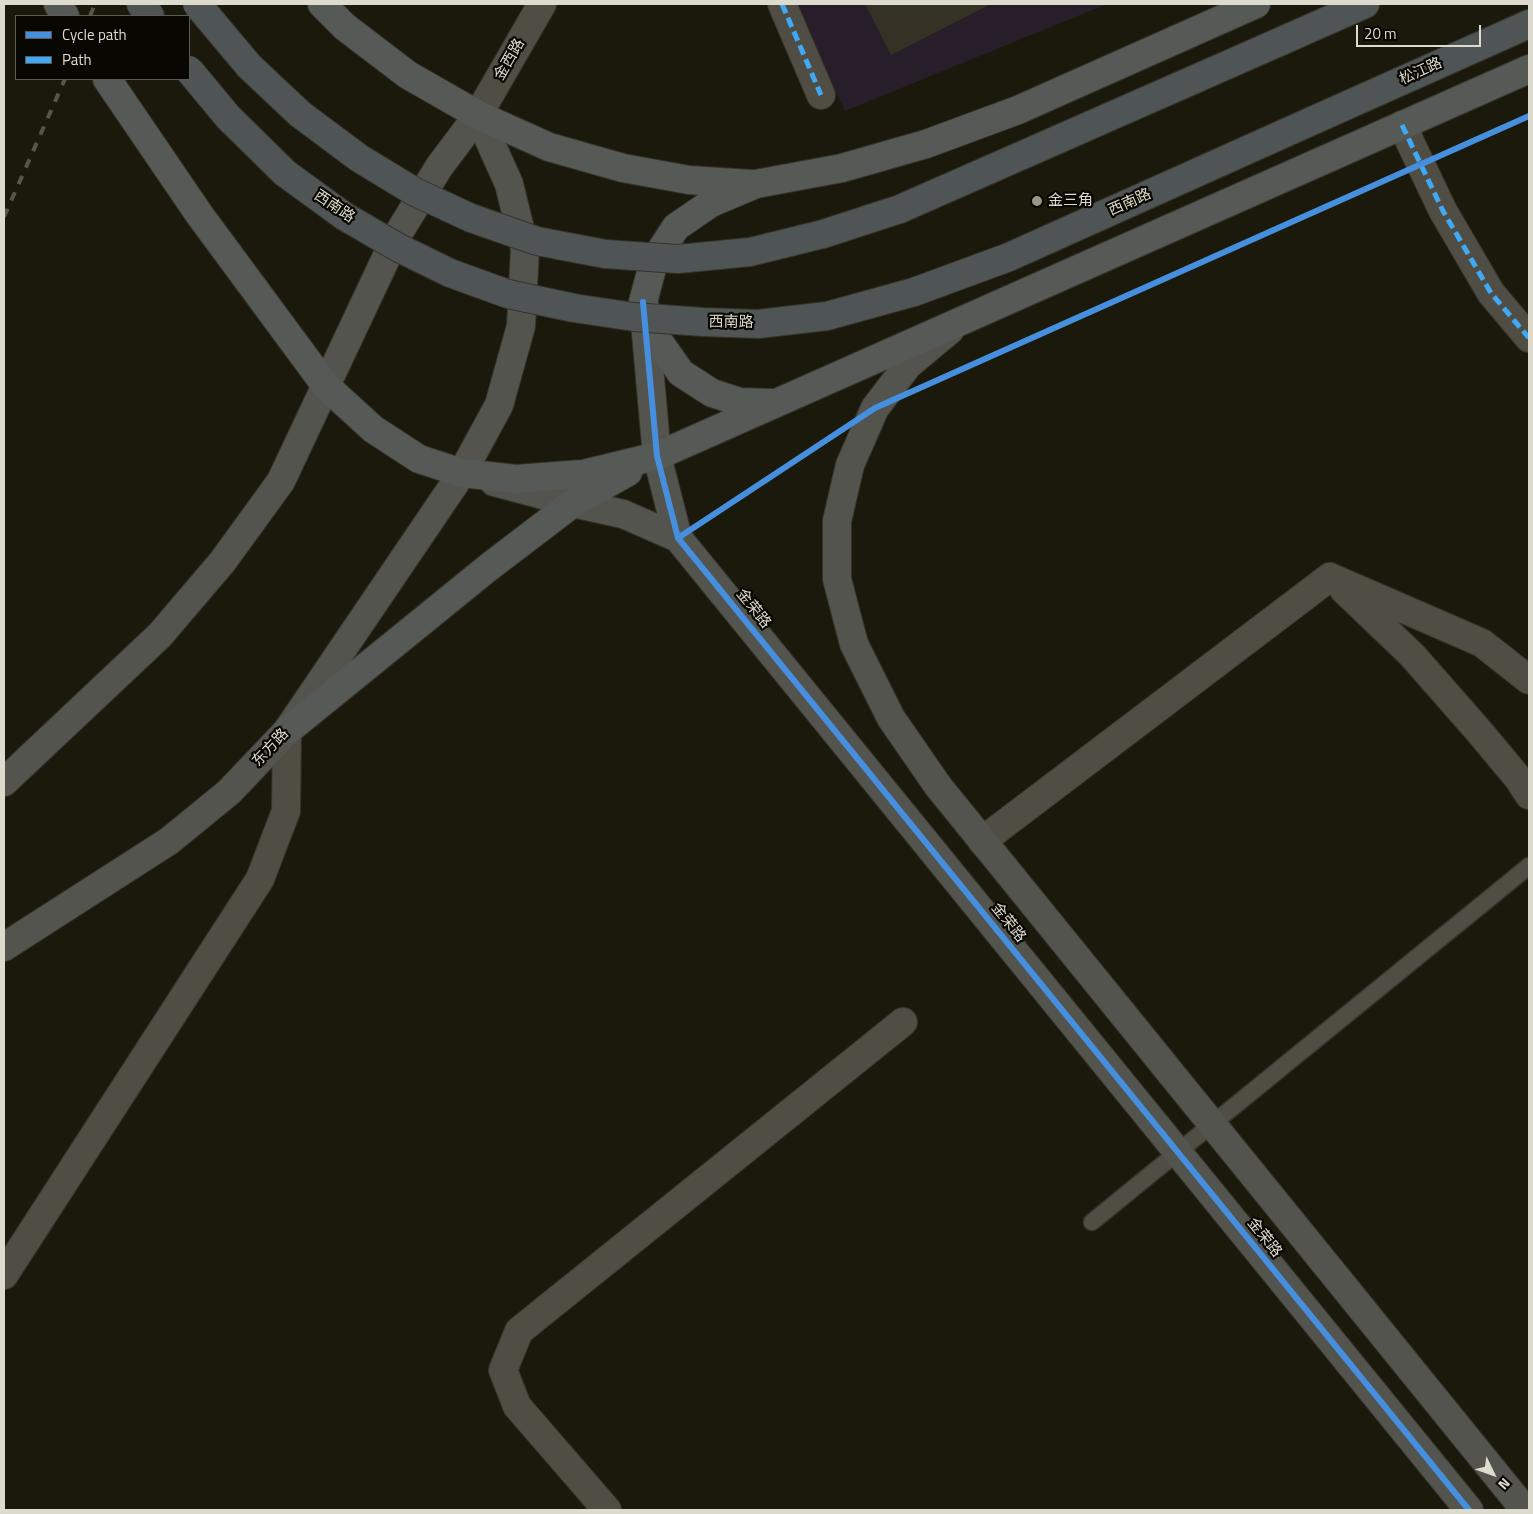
<!DOCTYPE html>
<html>
<head>
<meta charset="utf-8">
<style>
	body { margin:0 }
	#map { position:relative; width:1533px; height:1514px; overflow:hidden; background:#1b190c; font-family:"Titillium Web",sans-serif }
	canvas { display:block }
	.frame { position:absolute; inset:0; border:5px solid #dddbcd; pointer-events:none }
	.legend { position:absolute; left:15px; top:15px; width:175px; height:65px; box-sizing:border-box; background:#080702; border:1px solid #5d5c53; margin:0; padding:6px 9px; list-style:none; font-size:15px; color:#dddbcd }
	.legend li { display:flex; align-items:center; gap:10px; height:25px }
	.legend b { width:25px; border:1px solid #5d5c53 }
	.north { position:absolute; left:1468px; top:1449px; width:50px; height:50px; -webkit-text-stroke:4px #080702; paint-order:stroke; rotate:132deg; font-size:14px; font-weight:700; line-height:20px; text-align:center; color:#dddbcd }
	.north::after { content:''; display:block; margin:auto; width:18px; height:22px; background:#dddbcd; clip-path:polygon(50% 0,100% 100%,50% 72%,0 100%) }
	.scale { position:absolute; left:1356px; top:25px; width:125px; height:22px; box-sizing:border-box; border:2px solid #dddbcd; border-top:0; padding-left:6px; font-size:15px; line-height:18px; white-space:nowrap; color:#dddbcd; -webkit-text-stroke:4px #080702; paint-order:stroke }
</style>
</head>
<body>
<div id="map">
<canvas width="1533" height="1514"></canvas>
<div class="frame"></div>
<ul class="legend">
<li><b style="height:6px;background:#468fdf"></b>Cycle path</li>
<li><b style="height:6px;background:#3fa9f5"></b>Path</li>
</ul>
<div class="north">N</div>
<div class="scale">20 m</div>
</div>
<script>
const g = document.querySelector('canvas').getContext('2d');
g.lineJoin = 'round';
function fill(path, color) { g.fillStyle = color; g.fill(path, 'evenodd'); }
const toPath = rows => new Path2D(rows.map(r => 'M' + r).join(''));
function stroke(path, color, width, dash) { g.strokeStyle = color; g.lineWidth = width; g.lineCap = dash ? 'butt' : 'round'; g.setLineDash(dash || []); g.stroke(path); }
function write(font, color, halo, rows, align = 'center') {
  g.font = font + ' "Titillium Web","Noto Sans SC",sans-serif'; g.lineWidth = 4.5; g.setLineDash([]); g.textBaseline = 'middle'; g.strokeStyle = halo; g.fillStyle = color; for (const [text, x, y, turn = 0] of rows) {
    g.save(); g.translate(x, y); g.rotate((+turn || 0) * Math.PI / 180); g.textAlign = isNaN(turn) ? turn : align; if (halo) g.strokeText(text, 0, 0); g.fillText(text, 0, 0); g.restore();
  }
}
const commercial = toPath([
	[795,4,1107,4,845,111]
]);
const building = toPath([
	[865,4,991,4,891,55]
]);
const lane = toPath([
	[1092,1222,1529,866]
]);
const street = toPath([
	[782,4,821,95],
	[478,115,542,4],
	[1402,125,1443,211,1491,293,1529,338],
	[1344,590,1412,655,1477,729,1518,778,1529,795],
	[982,841,1330,577,1482,643,1529,680],
	[4,1275,260,879,286,811,287,731],
	[607,1510,517,1406,503,1370,519,1331,903,1022]
]);
const secondary = toPath([
	[644,311,657,456,678,538,1469,1510],
	[950,330,908,365,875,408,850,465,837,521,837,579,854,644,891,718,938,786,1525,1510],
	[494,482,573,503,623,514,678,538],
	[4,782,160,635,223,561,281,481,395,239,439,167,478,115,509,184,525,249,521,326,499,405,462,473,287,731,229,792,169,841,4,947]
]);
const primary = toPath([
	[58,4,65,16],
	[322,4,345,27,408,75,478,115,549,147,623,168,689,180,751,184],
	[107,79,199,214,326,386,373,429,419,459,462,473,516,479,583,474,657,456,1529,69],
	[771,403,740,402,712,393,681,373,657,339,643,302,654,261,676,227,711,203,756,184,842,168,926,144,1018,110,1256,4],
	[287,731,489,567,573,503,628,472]
]);
const highway = toPath([
	[141,4,150,16],
	[1277,43,1365,4],
	[1314,120,1529,24]
]);
const rail = toPath([
	[90,16,95,4],
	[4,217,65,79]
]);
const highwayBridge = toPath([
	[197,4,249,66,300,114,359,158,415,192,471,218,537,241,605,254,678,259,750,252,823,234,900,209,1277,43],
	[189,70,228,117,285,173,344,216,399,248,450,273,508,294,574,308,634,317,703,322,758,324,827,316,914,292,1009,257,1314,120]
]);
const quiet = toPath([
	[782,4,821,95],
	[1402,125,1443,211,1491,293,1529,338]
]);
const cycleway = toPath([
	[643,302,657,456,678,538,1469,1510],
	[678,538,875,408,1529,116]
]);
const markers = [
	[1037,201,6,"#999789"]
];
const streetNames = [
	["金西路",510,60,-60],
	["松江路",1421,72,-24],
	["西南路",1130,203,-24],
	["西南路",334,207,34],
	["西南路",731,323,1],
	["金荣路",753,609,51],
	["东方路",271,748,-47],
	["金荣路",1008,923,51],
	["金荣路",1264,1238,51]
];
const poiNames = [
	["金三角",1048,201]
];
fill(commercial, '#271e29');
fill(building, '#363125');
stroke(lane, '#35342b', 19);
stroke(street, '#35342b', 30);
stroke(secondary, '#35342b', 30);
stroke(primary, '#35342b', 30);
stroke(highway, '#35342b', 30);
stroke(lane, '#504e44', 16);
stroke(street, '#504e44', 28);
stroke(secondary, '#53544e', 28);
stroke(primary, '#565a57', 28);
stroke(highway, '#4f5554', 28);
stroke(rail, '#56544c', 4, [9, 9]);
stroke(highwayBridge, '#35342b', 30, []);
stroke(highwayBridge, '#4f5554', 28);
stroke(quiet, '#3fa9f5', 5, [10, 5]);
stroke(cycleway, '#468fdf', 6);
for (const [x, y, r, color] of markers) { const dot = new Path2D(); dot.arc(x, y, r, 0, 2 * Math.PI); g.fillStyle = color; g.fill(dot); stroke(dot, '#080702', 2); }
write('15px', '#dddbcd', '#080702', streetNames);
write('15px', '#dddbcd', '#080702', poiNames, 'left');
</script>
</body>
</html>
